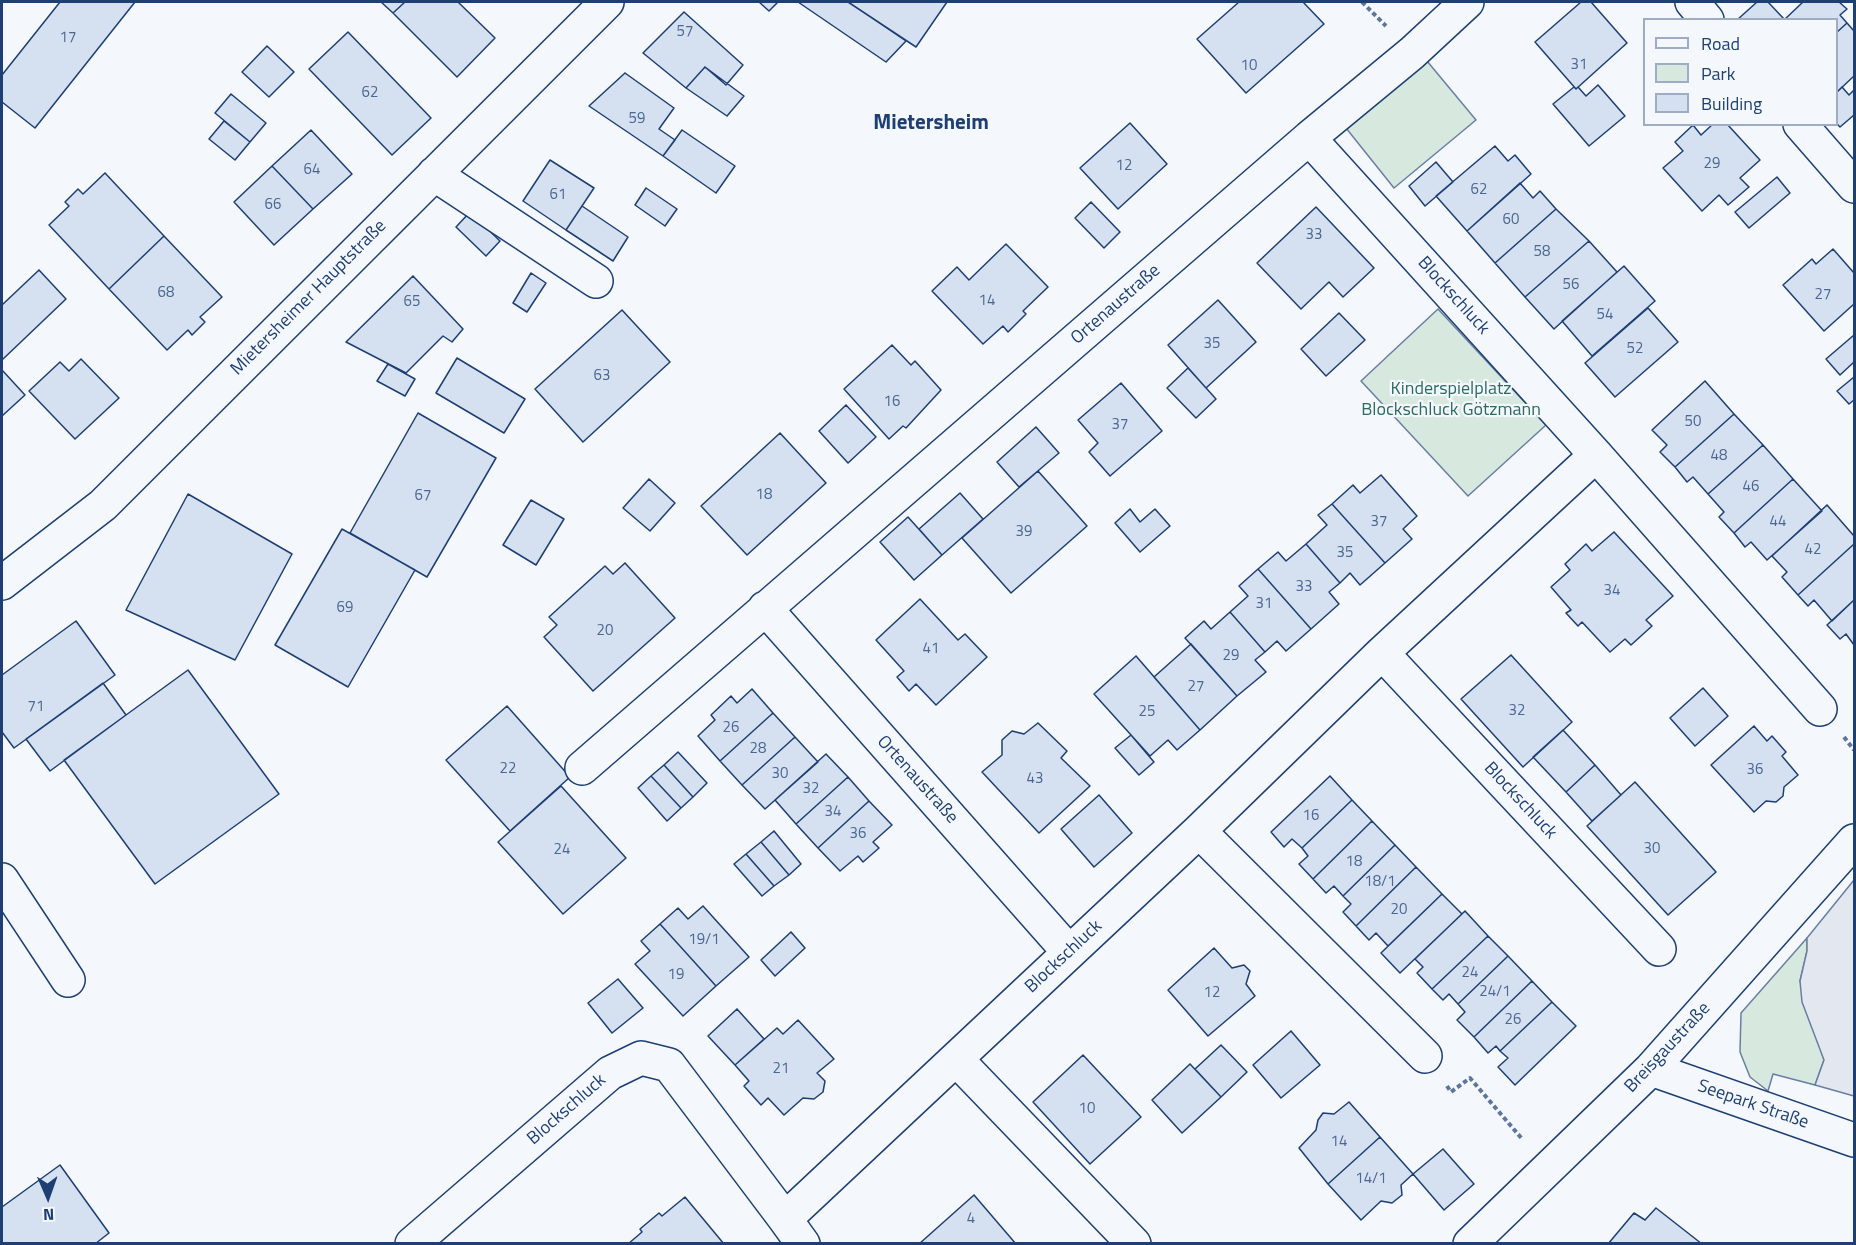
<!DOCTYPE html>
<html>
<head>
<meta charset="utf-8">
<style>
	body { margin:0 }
	#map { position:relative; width:1856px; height:1245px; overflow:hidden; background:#f4f7fb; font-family:"Titillium Web",sans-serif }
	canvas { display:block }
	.frame { position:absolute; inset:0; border:3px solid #1d3f73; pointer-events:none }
	.legend { position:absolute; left:1643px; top:18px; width:195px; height:108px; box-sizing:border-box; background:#f4f7fb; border:2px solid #9eadc5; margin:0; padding:8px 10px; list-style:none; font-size:18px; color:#1d3f73 }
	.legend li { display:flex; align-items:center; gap:12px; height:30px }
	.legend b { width:30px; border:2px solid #9eadc5 }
	.north { position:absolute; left:18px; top:1167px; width:60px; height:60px; -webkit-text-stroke:4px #f4f7fb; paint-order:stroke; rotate:178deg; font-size:16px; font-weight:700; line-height:24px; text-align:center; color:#1d3f73 }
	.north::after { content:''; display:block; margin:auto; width:21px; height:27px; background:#1d3f73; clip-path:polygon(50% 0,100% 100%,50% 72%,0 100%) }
</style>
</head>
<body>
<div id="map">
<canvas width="1856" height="1245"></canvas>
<div class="frame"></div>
<ul class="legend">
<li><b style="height:8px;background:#f4f7fb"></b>Road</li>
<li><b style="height:16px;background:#d7e8df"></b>Park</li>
<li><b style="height:16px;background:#d5e0f0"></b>Building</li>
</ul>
<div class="north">N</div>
</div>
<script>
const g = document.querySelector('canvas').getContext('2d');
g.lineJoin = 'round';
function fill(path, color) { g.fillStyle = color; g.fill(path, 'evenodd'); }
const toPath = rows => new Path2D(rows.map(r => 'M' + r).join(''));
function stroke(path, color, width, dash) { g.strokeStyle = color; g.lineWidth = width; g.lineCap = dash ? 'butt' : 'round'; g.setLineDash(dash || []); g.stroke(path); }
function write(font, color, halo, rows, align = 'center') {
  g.font = font + ' "Titillium Web",sans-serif'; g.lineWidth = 4.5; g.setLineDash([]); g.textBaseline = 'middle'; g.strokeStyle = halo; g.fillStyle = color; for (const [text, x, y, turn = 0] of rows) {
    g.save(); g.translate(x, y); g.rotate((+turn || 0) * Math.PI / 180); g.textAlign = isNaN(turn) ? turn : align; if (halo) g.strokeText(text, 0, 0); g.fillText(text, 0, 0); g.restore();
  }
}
const green = toPath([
	[1427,61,1476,120,1394,188,1346,128,1427,61],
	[1438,309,1546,425,1468,496,1361,381,1438,309],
	[1807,938,1807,951,1800,981,1824,1060,1815,1085,1773,1074,1768,1091,1750,1077,1740,1052,1741,1013,1807,938]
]);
const parking = toPath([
	[1854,880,1854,1096,1815,1085,1824,1060,1802,1002,1800,981,1807,951,1807,938,1854,880]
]);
const building = toPath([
	[60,2,135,2,35,128,2,102,2,75,60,2],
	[381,2,405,2,393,13,381,2],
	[405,2,458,2,495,38,457,77,393,13,405,2],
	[759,2,778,2,769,11,759,2],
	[798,2,848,2,906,41,886,62,798,2],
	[848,2,947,2,916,47,848,2],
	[1239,2,1303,2,1324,24,1246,93,1197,39,1239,2],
	[1581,2,1591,2,1627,43,1576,89,1535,42,1581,2],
	[1757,2,1768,2,1784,19,1737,20,1757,2],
	[1803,2,1839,2,1847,9,1840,15,1847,23,1836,33,1836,20,1784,20,1803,2],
	[684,12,743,65,726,85,705,67,686,88,643,53,684,12],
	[1847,23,1854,31,1854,76,1836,93,1836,33,1847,23],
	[348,32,431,118,392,155,309,69,348,32],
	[267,46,294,72,269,97,242,72,267,46],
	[705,67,744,96,727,116,686,88,705,67],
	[625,73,674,108,659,129,675,140,663,156,589,106,625,73],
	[1598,85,1625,116,1589,146,1553,104,1574,87,1576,89,1578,87,1586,96,1598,85],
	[1842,87,1849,95,1854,90,1854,115,1840,127,1836,123,1836,93,1842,87],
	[231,94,266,123,250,142,215,113,231,94],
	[224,121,250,142,235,160,209,139,224,121],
	[1130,123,1167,164,1118,209,1080,168,1130,123],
	[1713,124,1727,124,1760,160,1740,178,1749,187,1728,205,1719,195,1702,211,1663,168,1683,151,1675,142,1693,125,1701,135,1713,124],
	[311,130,352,174,313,209,272,166,311,130],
	[682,130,735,166,716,193,663,156,682,130],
	[1495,146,1508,161,1515,155,1531,174,1467,231,1436,196,1495,146],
	[550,160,594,188,566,230,523,201,550,160],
	[1436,162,1453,182,1425,206,1409,186,1436,162],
	[272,166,313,209,274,245,234,202,272,166],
	[105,173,164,236,109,289,49,225,69,206,65,202,78,189,83,194,105,173],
	[1777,177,1790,193,1749,228,1735,212,1777,177],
	[1520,183,1533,198,1540,191,1556,209,1495,263,1467,231,1520,183],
	[646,188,677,209,665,226,635,205,646,188],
	[1091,202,1120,232,1104,248,1075,218,1091,202],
	[582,206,628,237,613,261,566,230,582,206],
	[1316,207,1374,268,1343,297,1329,282,1301,309,1257,263,1316,207],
	[1556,209,1589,241,1525,297,1495,263,1556,209],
	[470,212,500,241,486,256,456,227,470,212],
	[164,236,222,297,200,317,205,322,192,335,188,330,167,350,109,289,164,236],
	[1589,241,1617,272,1554,329,1525,297,1589,241],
	[1006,244,1048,287,1023,311,1026,314,1008,332,1003,326,983,344,932,291,957,267,969,280,1006,244],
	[1833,249,1854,273,1854,304,1824,331,1783,285,1812,259,1816,264,1833,249],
	[1624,266,1655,301,1592,356,1562,321,1624,266],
	[39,270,66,299,2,360,2,305,39,270],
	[531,273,546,283,527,312,513,303,531,273],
	[413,276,463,329,452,342,443,336,406,373,346,342,413,276],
	[1218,300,1256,342,1206,388,1168,345,1218,300],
	[1648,308,1678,342,1615,397,1585,363,1648,308],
	[622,310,670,362,583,442,535,389,622,310],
	[1339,313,1365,340,1326,376,1301,349,1339,313],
	[1854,335,1854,362,1840,375,1826,359,1854,335],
	[892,345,911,365,915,361,941,390,906,428,903,426,889,439,844,389,892,345],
	[457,358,525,399,504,433,436,393,457,358],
	[81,359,119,398,75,439,29,391,60,362,69,371,81,359],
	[388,364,415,379,405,396,377,381,388,364],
	[1188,368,1216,399,1196,418,1167,388,1188,368],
	[2,370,25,395,2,416,2,370],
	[1854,377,1854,400,1849,404,1837,391,1854,377],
	[1705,381,1734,414,1675,467,1660,452,1667,445,1652,430,1705,381],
	[1121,383,1162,431,1110,476,1089,452,1098,443,1078,420,1121,383],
	[846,405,876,437,848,463,819,431,846,405],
	[418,413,496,458,427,577,350,533,418,413],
	[1734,414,1763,445,1708,494,1693,477,1687,482,1675,467,1734,414],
	[1036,427,1059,453,1019,487,997,462,1036,427],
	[780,433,826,483,747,555,701,506,780,433],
	[1763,445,1793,479,1734,533,1719,517,1724,512,1708,494,1763,445],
	[1038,471,1087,526,1011,593,962,538,1038,471],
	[1381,475,1417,516,1403,529,1412,539,1385,563,1332,504,1353,485,1360,493,1381,475],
	[649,479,675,503,650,531,623,508,649,479],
	[1793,479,1822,511,1767,560,1751,542,1745,547,1734,533,1793,479],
	[960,493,983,519,942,555,919,529,960,493],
	[188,494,292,554,235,660,126,610,188,494],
	[531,500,564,519,536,565,503,545,531,500],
	[1332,504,1385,563,1360,585,1350,573,1340,583,1306,544,1327,525,1318,515,1332,504],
	[1827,505,1854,536,1854,544,1798,595,1782,577,1787,572,1772,556,1827,505],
	[1130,509,1140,522,1155,509,1170,526,1140,552,1115,523,1130,509],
	[908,517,942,555,914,580,880,542,908,517],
	[342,529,415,570,348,687,275,645,342,529],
	[1614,532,1673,596,1646,620,1652,626,1631,645,1625,639,1610,652,1582,622,1578,626,1566,613,1571,610,1551,587,1570,570,1565,564,1586,544,1592,551,1614,532],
	[1306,544,1340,583,1329,592,1339,604,1311,629,1258,569,1278,552,1286,561,1306,544],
	[1854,544,1854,600,1832,621,1814,600,1808,606,1798,595,1854,544],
	[625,563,675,618,593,691,544,637,557,625,549,617,605,566,613,574,625,563],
	[1258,569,1311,629,1286,651,1277,641,1265,652,1230,612,1248,596,1239,586,1258,569],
	[920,599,958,640,965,634,987,657,936,705,916,684,909,691,897,677,904,671,876,640,920,599],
	[1854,600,1854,645,1846,634,1840,639,1827,625,1854,600],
	[1230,612,1265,652,1255,660,1266,672,1237,696,1185,638,1204,621,1211,629,1230,612],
	[76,621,115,675,14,748,2,732,2,675,76,621],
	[1191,644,1237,696,1200,730,1154,677,1191,644],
	[1511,655,1572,722,1523,767,1461,699,1511,655],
	[1136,656,1200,730,1177,750,1168,740,1150,756,1094,694,1136,656],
	[188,670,279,794,155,884,64,760,188,670],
	[103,683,126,715,50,771,26,739,103,683],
	[1703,688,1728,716,1695,746,1670,718,1703,688],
	[752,689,773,713,720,761,698,736,715,720,711,715,731,696,737,703,752,689],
	[507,706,570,777,510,831,446,760,507,706],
	[773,713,795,737,742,785,720,761,773,713],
	[1038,723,1067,751,1061,758,1090,786,1039,833,982,772,1002,755,1002,740,1012,731,1024,734,1038,723],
	[1754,726,1767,741,1772,736,1786,752,1782,756,1798,775,1784,787,1783,796,1776,802,1766,801,1754,812,1711,765,1754,726],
	[1563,730,1595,765,1566,792,1533,757,1563,730],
	[1131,735,1154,762,1139,775,1115,748,1131,735],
	[795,737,818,762,765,809,742,785,795,737],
	[678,752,707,783,693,797,664,765,678,752],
	[826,754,848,777,796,824,775,800,826,754],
	[664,765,693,797,681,808,651,776,664,765],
	[1595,765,1621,795,1592,821,1566,792,1595,765],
	[651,776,681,808,667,821,638,788,651,776],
	[1330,776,1352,800,1302,848,1292,839,1284,847,1271,832,1330,776],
	[848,777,869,801,818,848,796,824,848,777],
	[1635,782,1716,872,1668,915,1587,826,1635,782],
	[561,786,626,858,563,914,498,842,561,786],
	[1099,795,1132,833,1094,867,1061,829,1099,795],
	[1352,800,1372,821,1313,879,1299,864,1308,856,1302,848,1352,800],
	[869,801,892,825,873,842,879,848,863,862,858,856,840,871,818,848,869,801],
	[1372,821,1395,845,1343,896,1334,886,1326,893,1313,879,1372,821],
	[774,831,801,864,789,875,761,842,774,831],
	[761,842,789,875,774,886,746,854,761,842],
	[1395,845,1416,867,1356,926,1343,912,1351,904,1343,896,1395,845],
	[746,854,774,886,762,896,734,864,746,854],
	[1416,867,1442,894,1388,946,1376,933,1369,940,1356,926,1416,867],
	[1442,894,1462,914,1400,973,1381,953,1442,894],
	[703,906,749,957,716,986,660,924,678,908,688,919,703,906],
	[1465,911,1488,936,1432,989,1417,973,1423,967,1415,959,1465,911],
	[660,924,716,986,683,1016,635,964,650,951,641,941,660,924],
	[791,932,805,948,775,976,761,960,791,932],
	[1488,936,1508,956,1458,1004,1449,994,1443,1000,1432,989,1488,936],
	[1214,948,1232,968,1244,965,1250,971,1246,984,1255,996,1208,1036,1168,990,1214,948],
	[1508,956,1532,981,1474,1037,1457,1020,1465,1012,1458,1004,1508,956],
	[618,979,643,1008,612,1033,588,1003,618,979],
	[1532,981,1552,1002,1500,1051,1496,1046,1488,1053,1474,1037,1532,981],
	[1552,1002,1576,1026,1515,1085,1498,1067,1508,1058,1500,1051,1552,1002],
	[737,1009,764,1039,735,1065,708,1036,737,1009],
	[798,1020,834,1059,817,1073,825,1081,823,1092,814,1099,803,1098,784,1115,768,1098,761,1105,744,1086,749,1081,735,1065,777,1028,783,1034,798,1020],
	[1291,1031,1320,1065,1281,1098,1253,1065,1291,1031],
	[1221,1045,1247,1072,1221,1097,1195,1069,1221,1045],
	[1083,1055,1141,1117,1090,1164,1033,1102,1083,1055],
	[1190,1064,1221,1097,1182,1133,1152,1100,1190,1064],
	[1349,1102,1380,1137,1328,1184,1299,1148,1316,1130,1318,1120,1323,1113,1334,1114,1349,1102],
	[1380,1137,1413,1174,1401,1185,1402,1195,1392,1203,1381,1201,1361,1220,1328,1184,1380,1137],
	[1443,1149,1474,1184,1444,1210,1413,1174,1443,1149],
	[60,1165,109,1233,95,1244,2,1244,2,1207,60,1165],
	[974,1195,1016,1244,919,1244,974,1195],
	[685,1197,724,1244,628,1244,642,1232,640,1229,659,1213,662,1216,685,1197],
	[1656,1208,1702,1244,1608,1244,1634,1213,1645,1220,1656,1208]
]);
const path = toPath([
	[1362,2,1386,26],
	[1844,737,1854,750],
	[1447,1086,1451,1092,1470,1078,1523,1140]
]);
const minor = toPath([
	[1692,2,1707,20],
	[1800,124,1854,186],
	[1309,138,1596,455,1820,709],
	[434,174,596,281],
	[2,583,103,505,607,2],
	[765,608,1069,952],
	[1382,653,1659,949],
	[582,768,1309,138,1412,53,1467,2],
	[1199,831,1425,1056],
	[2,880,68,980],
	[956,1059,1134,1244],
	[1651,1069,1854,1140],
	[412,1244,610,1073,641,1058,669,1065,785,1219],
	[803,1244,785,1219,1199,831,1382,653,1596,455],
	[1470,1244,1651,1069,1854,841]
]);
const numberNames = [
	["57",685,32],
	["17",68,38],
	["31",1579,65],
	["10",1249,66],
	["62",370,93],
	["59",637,119],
	["29",1712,164],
	["12",1124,166],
	["64",312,170],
	["62",1479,190],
	["61",558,195],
	["66",273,205],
	["60",1511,220],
	["33",1314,235],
	["58",1542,252],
	["56",1571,285],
	["68",166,293],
	["27",1823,295],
	["14",987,301],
	["65",412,302],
	["54",1605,315],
	["35",1212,344],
	["52",1635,349],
	["63",602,376],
	["16",892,402],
	["50",1693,422],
	["37",1120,425],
	["48",1719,456],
	["46",1751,487],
	["18",764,495],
	["67",423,496],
	["37",1379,522],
	["44",1778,522],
	["39",1024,532],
	["42",1813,550],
	["35",1345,553],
	["33",1304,587],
	["34",1612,591],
	["31",1264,604],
	["69",345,608],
	["20",605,631],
	["41",931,649],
	["29",1231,656],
	["27",1196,687],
	["71",36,707],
	["32",1517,711],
	["25",1147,712],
	["26",731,728],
	["28",758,749],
	["22",508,769],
	["36",1755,770],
	["30",780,774],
	["43",1035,779],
	["32",811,789],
	["34",833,812],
	["16",1311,816],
	["36",858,834],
	["30",1652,849],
	["24",562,850],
	["18",1354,862],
	["18/1",1380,882],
	["20",1399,910],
	["19/1",704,940],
	["24",1470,973],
	["19",676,975],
	["24/1",1495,992],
	["12",1212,993],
	["26",1513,1020],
	["21",781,1069],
	["10",1087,1109],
	["14",1339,1142],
	["14/1",1371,1179],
	["4",971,1219]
];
const streetNames = [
	["Blockschluck",1453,296,48],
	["Mietersheimer Hauptstraße",309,298,-45],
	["Ortenaustraße",1116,305,-41],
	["Ortenaustraße",917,780,48],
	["Blockschluck",1520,801,47],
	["Blockschluck",1064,957,-43],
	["Breisgaustraße",1668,1048,-47],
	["Seepark Straße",1753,1105,19],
	["Blockschluck",567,1110,-41]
];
const parkNames = [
	["Kinderspielplatz",1451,390],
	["Blockschluck Götzmann",1451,411]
];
const quarterNames = [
	["Mietersheim",931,124]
];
fill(green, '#d7e8df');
stroke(green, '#687fa3', 1.5);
fill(parking, '#e3e8f0');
stroke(parking, '#687fa3', 1.5);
fill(building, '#d5e0f0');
stroke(building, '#1d3f73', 1.5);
stroke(minor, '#1d3f73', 36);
stroke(path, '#5e769c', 4, [4.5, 3]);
stroke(minor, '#f4f7fb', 33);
write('15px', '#4b6792', null, numberNames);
write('18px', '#1d3f73', '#f4f7fb', streetNames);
write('18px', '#2c6c60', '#f4f7fb', parkNames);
write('bold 21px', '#1d3f73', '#f4f7fb', quarterNames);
</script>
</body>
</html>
